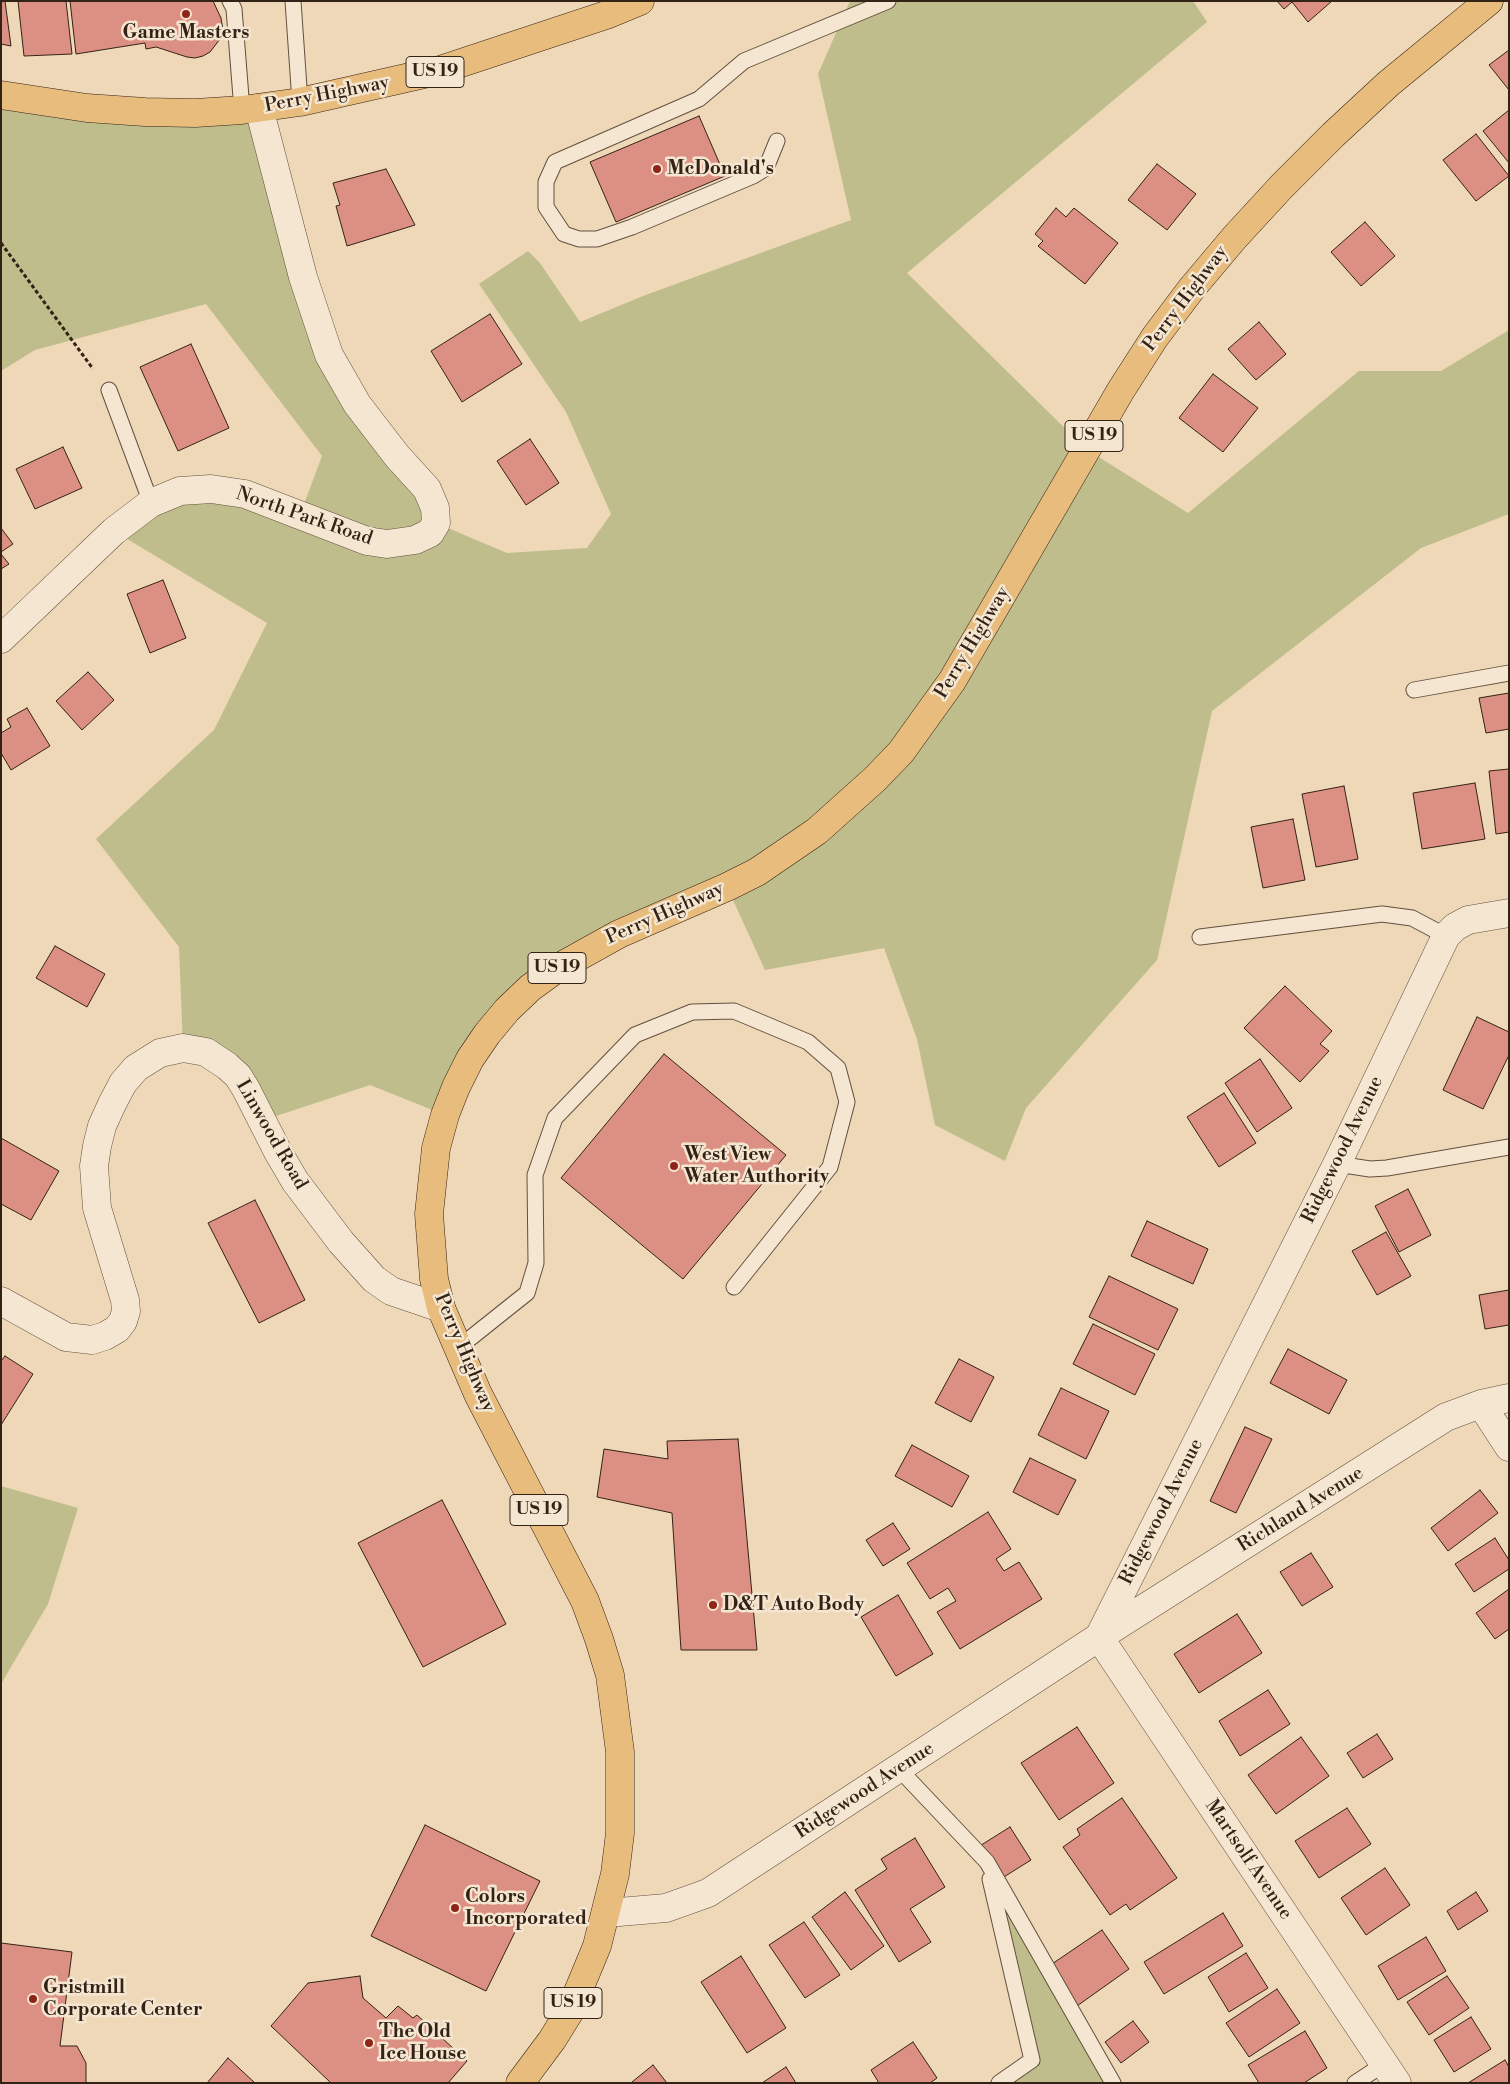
<!DOCTYPE html>
<html>
<head>
<meta charset="utf-8">
<style>
	body { margin:0 }
	#map { position:relative; width:1510px; height:2084px; overflow:hidden; background:#efd8b8; font-family:"Libre Bodoni",serif }
	canvas { display:block }
	.frame { position:absolute; inset:0; border:2px solid #332216; pointer-events:none }
</style>
</head>
<body>
<div id="map">
<canvas width="1510" height="2084"></canvas>
<div class="frame"></div>
</div>
<script>
const g = document.querySelector('canvas').getContext('2d');
g.lineJoin = 'round';
function fill(path, color) { g.fillStyle = color; g.fill(path, 'evenodd'); }
const toPath = rows => new Path2D(rows.map(r => 'M' + r).join(''));
function stroke(path, color, width, dash) { g.strokeStyle = color; g.lineWidth = width; g.lineCap = dash ? 'butt' : 'round'; g.setLineDash(dash || []); g.stroke(path); }
function write(font, color, halo, rows, align = 'center') {
  g.font = font + ' "Libre Bodoni",serif'; g.lineWidth = 5; g.setLineDash([]); g.textBaseline = 'middle'; g.strokeStyle = halo; g.fillStyle = color; for (const [text, x, y, turn = 0] of rows) {
    g.save(); g.translate(x, y); g.rotate((+turn || 0) * Math.PI / 180); g.textAlign = isNaN(turn) ? turn : align; if (halo) g.strokeText(text, 0, 0); g.fillText(text, 0, 0); g.restore();
  }
}
const green = toPath([
	[850,1,1193,1,1207,22,907,273,1086,449,1188,513,1359,371,1441,371,1509,330,1509,514,1421,548,1212,711,1157,960,1026,1108,1005,1161,935,1125,917,1039,884,948,765,970,727,887,530,988,445,1115,370,1085,261,1121,246,1088,183,1048,179,947,96,839,214,730,267,623,114,531,180,491,300,515,322,456,206,304,35,350,1,371,1,95,259,108,312,311,436,523,507,553,587,548,611,514,566,412,479,284,528,251,540,263,580,322,643,296,851,220,818,74],
	[1,1486,78,1508,48,1604,1,1684],
	[987,1862,1113,2083,999,2083,1032,2059]
]);
const building = toPath([
	[1,1,5,1,11,46,1,44,1,1],
	[18,1,66,1,72,54,24,56,18,1],
	[70,1,213,1,221,18,223,30,220,39,210,52,203,56,195,58,187,57,156,47,146,49,145,43,76,54,70,1],
	[1277,1,1332,1,1308,22,1292,2,1284,9,1277,1],
	[1509,50,1509,90,1489,65,1509,50],
	[1509,110,1509,163,1483,131,1509,110],
	[699,116,725,176,616,222,590,162,699,116],
	[1476,134,1509,176,1476,201,1443,160,1476,134],
	[1157,164,1196,194,1167,230,1128,200,1157,164],
	[386,169,415,225,347,246,336,206,340,205,333,183,386,169],
	[1056,208,1066,217,1074,208,1118,243,1085,284,1038,246,1043,241,1035,234,1056,208],
	[1365,222,1395,256,1361,286,1331,252,1365,222],
	[490,314,522,364,462,402,431,351,490,314],
	[1259,322,1286,354,1256,380,1228,349,1259,322],
	[191,344,229,428,178,451,140,367,191,344],
	[1213,374,1258,408,1223,452,1179,418,1213,374],
	[530,439,559,483,526,505,497,461,530,439],
	[63,447,82,488,35,509,16,469,63,447],
	[1,528,13,544,1,552,1,528],
	[1,554,9,564,1,569,1,554],
	[163,580,186,638,150,653,127,594,163,580],
	[88,672,114,700,82,730,56,701,88,672],
	[1509,693,1509,729,1486,733,1479,698,1509,693],
	[27,708,50,746,11,770,1,753,1,733,11,727,7,719,27,708],
	[1509,769,1509,832,1496,834,1489,771,1509,769],
	[1475,783,1485,839,1422,849,1413,793,1475,783],
	[1344,786,1358,859,1316,867,1302,794,1344,786],
	[1293,819,1305,880,1263,888,1251,827,1293,819],
	[55,946,105,974,87,1007,36,978,55,946],
	[1285,986,1332,1031,1320,1044,1329,1051,1300,1082,1244,1028,1285,986],
	[1477,1017,1509,1032,1509,1055,1483,1109,1443,1090,1477,1017],
	[664,1054,786,1155,683,1279,561,1178,664,1054],
	[1260,1059,1292,1108,1257,1132,1225,1083,1260,1059],
	[1224,1093,1256,1143,1219,1167,1187,1117,1224,1093],
	[1,1138,59,1171,31,1220,1,1204,1,1138],
	[1408,1189,1431,1235,1399,1252,1375,1206,1408,1189],
	[255,1200,305,1300,259,1323,208,1223,255,1200],
	[1147,1221,1208,1249,1193,1284,1131,1256,1147,1221],
	[1386,1232,1411,1276,1377,1295,1352,1251,1386,1232],
	[1109,1276,1178,1309,1158,1350,1089,1317,1109,1276],
	[1509,1290,1509,1325,1485,1329,1479,1295,1509,1290],
	[1093,1324,1155,1354,1135,1395,1073,1364,1093,1324],
	[1288,1349,1347,1380,1329,1414,1270,1383,1288,1349],
	[5,1356,33,1374,1,1425,1,1361,5,1356],
	[959,1359,994,1377,971,1422,935,1403,959,1359],
	[1061,1388,1109,1411,1086,1459,1038,1435,1061,1388],
	[1245,1427,1272,1439,1236,1513,1210,1501,1245,1427],
	[738,1439,757,1650,681,1650,672,1513,597,1497,604,1449,668,1459,667,1441,738,1439],
	[912,1445,969,1476,952,1507,895,1476,912,1445],
	[1030,1458,1076,1480,1058,1515,1013,1492,1030,1458],
	[1480,1490,1498,1513,1448,1551,1431,1528,1480,1490],
	[442,1500,506,1624,423,1667,358,1543,442,1500],
	[988,1512,1011,1549,996,1559,1004,1571,1019,1562,1042,1599,960,1649,937,1612,956,1601,948,1588,930,1599,907,1563,988,1512],
	[893,1523,910,1549,883,1566,866,1540,893,1523],
	[1495,1538,1509,1560,1509,1569,1474,1592,1455,1564,1495,1538],
	[1311,1553,1333,1587,1302,1606,1280,1572,1311,1553],
	[1509,1589,1509,1629,1495,1639,1476,1613,1509,1589],
	[898,1595,933,1654,896,1676,861,1617,898,1595],
	[1237,1614,1262,1653,1199,1693,1174,1654,1237,1614],
	[1268,1690,1290,1724,1240,1756,1219,1721,1268,1690],
	[1077,1727,1114,1783,1059,1820,1021,1763,1077,1727],
	[1377,1734,1393,1759,1363,1778,1347,1753,1377,1734],
	[1301,1737,1329,1776,1276,1814,1248,1775,1301,1737],
	[1122,1798,1177,1878,1130,1910,1126,1904,1110,1915,1063,1847,1080,1835,1077,1829,1122,1798],
	[1347,1808,1371,1844,1319,1878,1295,1841,1347,1808],
	[425,1825,540,1881,486,1991,371,1936,425,1825],
	[1010,1827,1031,1860,999,1880,978,1847,1010,1827],
	[915,1838,945,1887,910,1909,931,1942,899,1962,855,1890,887,1869,881,1859,915,1838],
	[1385,1868,1410,1905,1366,1935,1341,1898,1385,1868],
	[845,1892,884,1946,851,1970,812,1917,845,1892],
	[1476,1892,1488,1911,1458,1930,1447,1911,1476,1892],
	[1223,1913,1243,1946,1164,1994,1144,1962,1223,1913],
	[804,1922,840,1975,805,1998,769,1945,804,1922],
	[1102,1930,1129,1969,1077,2006,1049,1966,1102,1930],
	[1426,1937,1446,1971,1398,2000,1378,1966,1426,1937],
	[1,1943,72,1952,60,2046,77,2046,86,2063,86,2083,1,2083,1,1943],
	[1246,1953,1268,1988,1229,2012,1208,1977,1246,1953],
	[741,1956,786,2028,747,2053,701,1982,741,1956],
	[360,1976,363,1998,386,2018,398,2006,413,2018,417,2015,467,2061,448,2083,331,2083,271,2026,308,1983,360,1976],
	[1447,1976,1469,2008,1429,2035,1407,2002,1447,1976],
	[1277,1989,1300,2023,1249,2057,1226,2023,1277,1989],
	[1471,2017,1491,2049,1454,2072,1434,2040,1471,2017],
	[1133,2021,1149,2042,1121,2063,1105,2042,1133,2021],
	[1305,2031,1327,2068,1304,2083,1259,2083,1248,2065,1305,2031],
	[913,2042,937,2078,930,2083,879,2083,871,2070,913,2042],
	[228,2058,255,2083,207,2083,228,2058],
	[1505,2060,1509,2067,1509,2083,1468,2083,1505,2060],
	[653,2065,667,2083,631,2083,632,2082,653,2065],
	[786,2067,796,2083,762,2083,786,2067]
]);
const path = toPath([
	[1,243,93,369]
]);
const lane = toPath([
	[230,1,234,9,242,110],
	[293,1,300,102],
	[777,141,766,168,753,176,632,227,597,239,579,239,564,234,546,207,546,182,555,162,699,99,744,61,888,1],
	[109,390,151,503],
	[1414,690,1509,673],
	[1200,937,1382,914,1412,918,1446,936],
	[1337,1164,1370,1169,1387,1168,1509,1147],
	[458,1348,527,1293,536,1263,535,1175,555,1118,635,1035,692,1012,734,1011,808,1042,838,1068,847,1102,830,1167,734,1287],
	[899,1769,987,1862,1113,2083],
	[990,1879,1032,2060,999,2083],
	[1355,2083,1384,2064]
]);
const street = toPath([
	[1,639,114,531,151,503,180,491,211,489,245,494,367,541,387,544,415,540,430,533,436,523,435,508,427,489,397,456,357,404,329,355,303,277,259,108],
	[1,1301,66,1337,92,1340,105,1336,117,1329,123,1321,126,1311,125,1300,97,1208,94,1166,97,1146,102,1126,112,1104,123,1083,136,1068,160,1053,183,1048,206,1052,227,1066,238,1076,246,1089,278,1152,295,1181,341,1242,374,1279,391,1291,441,1308],
	[1481,1404,1509,1447],
	[1099,1637,1337,1164,1446,936,1455,927,1468,920,1509,913],
	[1099,1637,1397,2083],
	[607,1913,666,1908,708,1893,1099,1637,1446,1417,1481,1404,1509,1398]
]);
const primary = toPath([
	[1,95,87,108,145,112,195,113,242,110,300,102,437,71,606,15,640,1],
	[520,2083,552,2040,570,2011,597,1946,615,1874,620,1833,620,1752,610,1675,599,1639,585,1601,478,1394,441,1308,434,1279,429,1214,436,1148,445,1115,456,1087,470,1059,487,1034,507,1010,530,988,556,969,619,934,727,887,757,872,817,831,875,779,901,752,952,681,1121,390,1155,337,1192,288,1235,237,1282,186,1333,135,1388,84,1489,1]
]);
const markers = [
	[186,14,5,"#8f2418"],
	[657,169,5,"#8f2418"],
	[674,1166,5,"#8f2418"],
	[713,1605,5,"#8f2418"],
	[455,1908,5,"#8f2418"],
	[33,1999,5,"#8f2418"],
	[369,2043,5,"#8f2418"]
];
const shields = [
	[435,72,58],
	[1094,436,58],
	[557,968,58],
	[539,1510,58],
	[573,2003,58]
];
const shieldNames = [
	["US 19",435,72],
	["US 19",1094,436],
	["US 19",557,968],
	["US 19",539,1510],
	["US 19",573,2003]
];
const poiNames = [
	["Game Masters",186,33,"center"],
	["McDonald's",667,169],
	["West View",684,1155],
	["Water Authority",684,1177],
	["D&T Auto Body",723,1605],
	["Colors",465,1897],
	["Incorporated",465,1919],
	["Gristmill",43,1988],
	["Corporate Center",43,2010],
	["The Old",379,2032],
	["Ice House",379,2054]
];
const streetNames = [
	["Perry Highway",327,95,-11],
	["Perry Highway",1186,299,-53],
	["North Park Road",304,517,19],
	["Perry Highway",973,643,-59],
	["Perry Highway",665,914,-24],
	["Linwood Road",271,1135,60],
	["Ridgewood Avenue",1343,1150,-64],
	["Perry Highway",464,1353,67],
	["Richland Avenue",1301,1510,-32],
	["Ridgewood Avenue",1162,1512,-63],
	["Ridgewood Avenue",865,1791,-33],
	["Martsolf Avenue",1248,1860,56]
];
fill(green, '#bebd8b');
fill(building, '#dc8f83');
stroke(building, '#332216', 1);
stroke(lane, '#62503e', 17);
stroke(street, '#62503e', 29);
stroke(primary, '#332216', 29);
stroke(path, '#332216', 3, [4, 2.5]);
stroke(lane, '#f5e6d1', 15);
stroke(street, '#f5e6d1', 28);
stroke(primary, '#e8bc7c', 28);
for (const [x, y, r, color] of markers) { const dot = new Path2D(); dot.arc(x, y, r, 0, 2 * Math.PI); g.fillStyle = color; g.fill(dot); stroke(dot, '#f5e6d1', 2); }
for (const [x, y, w] of shields) { const box = new Path2D(); box.roundRect(x - w / 2, y - 15.5, w, 31, 4); g.fillStyle = '#f5e6d1'; g.fill(box); stroke(box, '#332216', 1); }
write('bold 18px', '#332216', null, shieldNames);
write('bold 19px', '#332216', '#f5e6d1', poiNames, 'left');
write('19px', '#332216', '#f5e6d1', streetNames);
</script>
</body>
</html>
